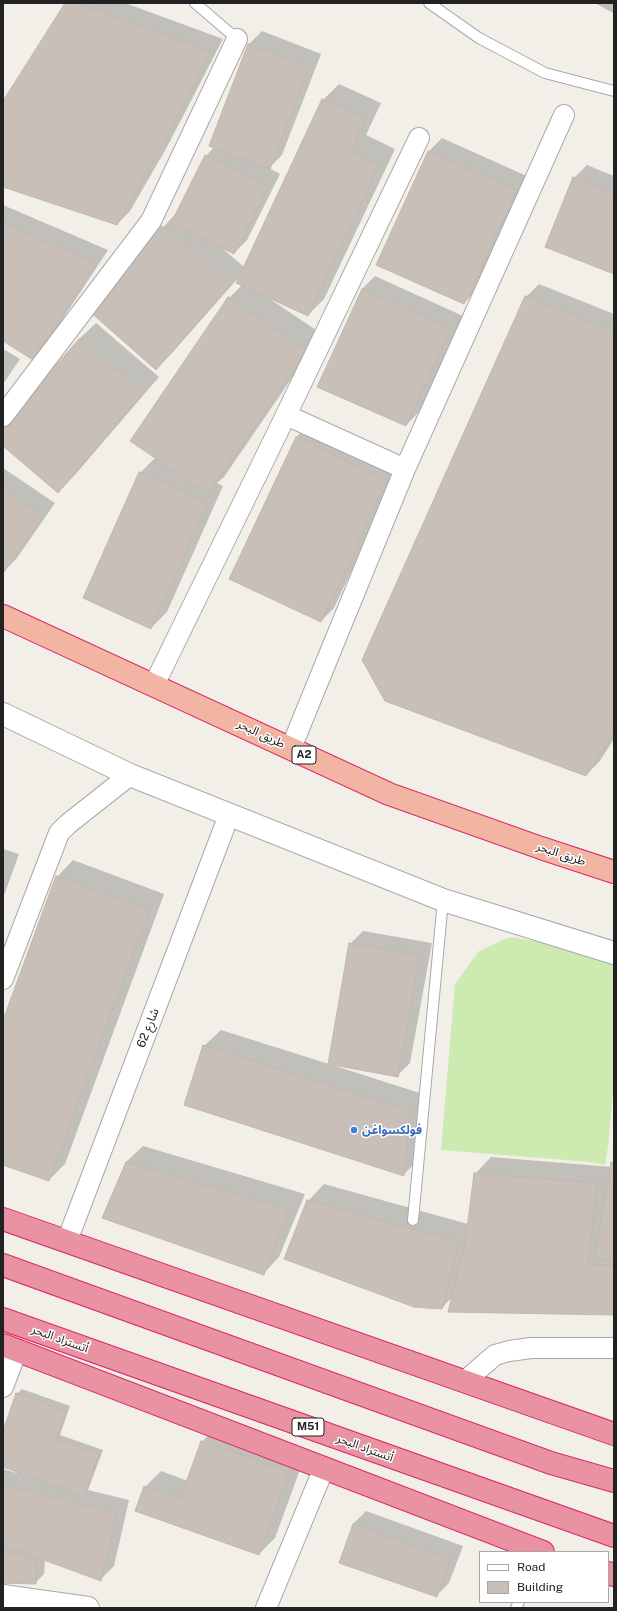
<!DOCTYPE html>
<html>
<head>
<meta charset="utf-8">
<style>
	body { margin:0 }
	#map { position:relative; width:617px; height:1611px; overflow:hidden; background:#f2efe9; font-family:"Public Sans",sans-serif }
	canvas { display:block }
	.frame { position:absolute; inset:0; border:4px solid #222; pointer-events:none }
	.legend { position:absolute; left:479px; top:1551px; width:130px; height:52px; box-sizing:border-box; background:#fff; border:1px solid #a7a7a7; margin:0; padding:5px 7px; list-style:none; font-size:12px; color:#222 }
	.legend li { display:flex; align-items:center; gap:8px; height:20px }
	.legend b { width:20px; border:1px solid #a7a7a7 }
</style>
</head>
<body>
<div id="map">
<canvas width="617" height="1611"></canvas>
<div class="frame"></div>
<ul class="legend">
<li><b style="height:5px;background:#fff"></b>Road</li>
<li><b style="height:11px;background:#c7bfb8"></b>Building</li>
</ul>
</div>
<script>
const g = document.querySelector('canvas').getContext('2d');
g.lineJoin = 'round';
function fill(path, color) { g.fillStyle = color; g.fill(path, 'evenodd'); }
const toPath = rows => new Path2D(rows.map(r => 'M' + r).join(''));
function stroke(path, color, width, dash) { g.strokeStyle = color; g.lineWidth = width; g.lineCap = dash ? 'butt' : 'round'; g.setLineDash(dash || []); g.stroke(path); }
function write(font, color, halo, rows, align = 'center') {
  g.font = font + ' "Public Sans","Noto Sans Arabic",sans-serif'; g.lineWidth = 3; g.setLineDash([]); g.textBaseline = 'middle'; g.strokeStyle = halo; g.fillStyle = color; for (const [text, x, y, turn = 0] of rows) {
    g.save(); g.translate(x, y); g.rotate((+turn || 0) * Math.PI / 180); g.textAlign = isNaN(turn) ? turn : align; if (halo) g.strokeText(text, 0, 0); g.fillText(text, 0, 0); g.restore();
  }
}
const grass = toPath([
	[510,937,582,949,614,963,614,1081,608,1147,605,1165,591,1162,441,1150,455,984,479,951]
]);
const shadow = toPath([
	[66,3,125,3,223,39,167,147,130,211,117,224,3,186,3,103],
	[262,31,321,54,282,155,269,168,280,174,247,240,234,253,222,248,244,267,323,100,339,84,381,103,366,135,395,149,324,299,308,315,270,298,270,299,322,334,224,477,217,483,223,486,167,612,151,628,140,473,156,457,229,298,242,285,240,276,172,353,156,369,89,310,177,212,206,156,214,147,210,145,249,44],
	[442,138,529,177,477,290,464,303,377,264,429,151],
	[587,165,614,176,614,273,574,178],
	[3,205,108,250,45,346,33,358,3,340],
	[375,276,463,316,419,412,406,425,362,289],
	[539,284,614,314,614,739,599,762,586,775,526,297],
	[96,323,159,377,74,476,58,492,3,445,3,428,79,339],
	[3,349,20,359,3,384],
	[309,425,400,467,334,608,321,621,296,437],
	[3,468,55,503,17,558,4,571,3,570],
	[3,849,19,854,3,898],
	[73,860,164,894,65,1164,49,1180,3,1164,3,1023,57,877],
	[363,931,432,943,410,1063,397,1076,332,1064,332,1065,426,1095,420,1158,404,1174,204,1046,221,1030,329,1064,350,944],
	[143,1146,305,1194,279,1257,263,1274,126,1162],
	[491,1157,612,1167,614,1161,614,1314,453,1296,442,1308,308,1201,324,1184,468,1224,475,1174],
	[22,1389,70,1406,60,1435,103,1450,88,1490,129,1500,114,1566,101,1579,45,1559,44,1574,35,1583,3,1582,3,1469,17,1473,18,1471,3,1466,3,1434,17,1394],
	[218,1425,305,1456,275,1538,259,1554,145,1487,161,1471,188,1481,202,1442],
	[366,1511,463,1546,449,1583,436,1596,353,1524]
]);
const building = toPath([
	[65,3,77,3,211,52,154,161,117,225,3,187,3,101,65,3],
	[596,3,614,3,614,13,596,3],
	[248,44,309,67,270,169,209,146,248,44],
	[322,99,365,119,351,152,379,165,308,316,236,283,322,99],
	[428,151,517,190,464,304,376,265,428,151],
	[205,155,268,187,234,254,171,223,205,155],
	[573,177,614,194,614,274,545,247,573,177],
	[3,223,96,263,33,360,3,341,3,223],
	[162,226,230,285,156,370,88,310,162,226],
	[362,289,451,329,406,426,317,387,362,289],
	[525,296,614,332,614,733,586,776,385,701,362,660,525,296],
	[228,297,307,351,208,494,130,441,228,297],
	[79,339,143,393,58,493,3,446,3,426,79,339],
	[296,437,388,480,321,622,229,579,296,437],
	[139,472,208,503,151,629,83,598,139,472],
	[3,489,43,517,4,572,3,571,3,489],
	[56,876,149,910,49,1181,3,1165,3,1020,56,876],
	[349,943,420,955,398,1077,328,1064,349,943],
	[203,1045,410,1111,404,1176,184,1105,203,1045],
	[126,1162,289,1210,264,1275,102,1218,126,1162],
	[611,1162,614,1163,614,1260,595,1258,611,1162],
	[474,1173,597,1183,588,1264,614,1265,614,1315,448,1312,465,1245,474,1173],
	[307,1200,459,1242,442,1309,414,1307,284,1259,307,1200],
	[16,1393,66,1411,56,1439,99,1454,84,1496,3,1467,3,1431,16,1393],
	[201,1441,289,1472,259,1555,135,1511,144,1486,180,1499,201,1441],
	[3,1485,117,1513,101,1581,3,1545,3,1485],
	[353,1524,450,1559,437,1597,339,1563,353,1524],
	[3,1550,36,1561,36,1584,3,1583,3,1550]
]);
const service = toPath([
	[195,3,237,39],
	[429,3,479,38,545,73,614,91],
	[413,1220,443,900],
	[516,1608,519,1602]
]);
const minor = toPath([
	[286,415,405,469],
	[3,416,151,221,237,39],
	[154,685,286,415,419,138],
	[291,748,405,469,564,115],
	[3,979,59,833,68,824,130,775],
	[67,1241,229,815],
	[465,1381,495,1355,509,1351,531,1348,614,1348],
	[3,1387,17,1350],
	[266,1608,324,1468]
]);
const tertiary = toPath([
	[3,714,130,775,443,900,614,953],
	[3,1596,88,1608]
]);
const trunk = toPath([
	[3,616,389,794,541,848,614,872]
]);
const motorway = toPath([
	[3,1219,614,1434],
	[3,1265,551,1463,614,1481],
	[3,1319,614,1536],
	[3,1345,543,1552],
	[608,1573,614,1575]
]);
const markers = [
	[354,1130,4,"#3f7fe0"]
];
const shields = [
	[304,755,24],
	[308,1427,32]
];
const shieldNames = [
	["A2",304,755],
	["M51",308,1427]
];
const streetNames = [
	["طريق البحر",261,734,25],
	["طريق البحر",561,854,18],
	["شارع 62",148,1028,-69],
	["أتستراد البحر",60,1339,20],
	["أتستراد البحر",365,1448,20]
];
const shopNames = [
	["فولكسواغن",362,1130]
];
fill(grass, '#cdebb0');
fill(shadow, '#0003');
fill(building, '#c7bfb8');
stroke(building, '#c4b6ab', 1);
stroke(service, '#a9a9a9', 12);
stroke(minor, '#a9a9a9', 22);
stroke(tertiary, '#a9a9a9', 24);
stroke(trunk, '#dc2a67', 24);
stroke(motorway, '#dc2a67', 24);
stroke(service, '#fff', 10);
stroke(minor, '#fff', 20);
stroke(tertiary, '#fff', 22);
stroke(trunk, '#f2b4a3', 22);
stroke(motorway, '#e892a2', 22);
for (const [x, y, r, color] of markers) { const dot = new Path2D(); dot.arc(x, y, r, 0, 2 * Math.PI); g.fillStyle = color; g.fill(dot); stroke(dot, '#fff', 1.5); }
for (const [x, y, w] of shields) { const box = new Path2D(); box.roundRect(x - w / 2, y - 9, w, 18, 3); g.fillStyle = '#fff'; g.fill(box); stroke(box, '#222', 1); }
write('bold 11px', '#222', null, shieldNames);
write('12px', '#222', '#fff', streetNames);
write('bold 12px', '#366cbe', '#fff', shopNames, 'left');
</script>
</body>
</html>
